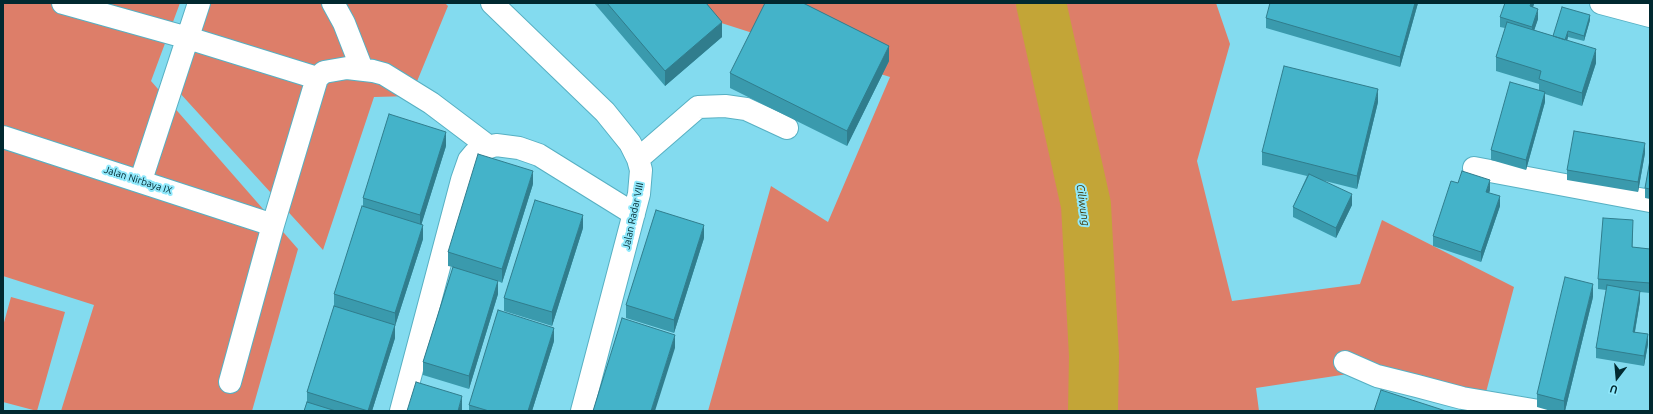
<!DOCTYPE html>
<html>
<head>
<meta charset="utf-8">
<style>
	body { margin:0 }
	#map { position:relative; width:1653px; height:414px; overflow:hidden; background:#83dbef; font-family:Ubuntu,sans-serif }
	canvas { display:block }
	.frame { position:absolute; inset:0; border:4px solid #012930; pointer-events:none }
	.north { position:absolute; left:1597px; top:358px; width:40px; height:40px; -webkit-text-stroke:3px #90e9fc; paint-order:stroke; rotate:196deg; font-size:11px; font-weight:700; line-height:16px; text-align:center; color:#012930 }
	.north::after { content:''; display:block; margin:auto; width:14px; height:18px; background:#012930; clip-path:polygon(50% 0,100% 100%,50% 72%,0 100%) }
</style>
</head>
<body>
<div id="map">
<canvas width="1653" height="414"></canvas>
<div class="frame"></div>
<div class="north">U</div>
</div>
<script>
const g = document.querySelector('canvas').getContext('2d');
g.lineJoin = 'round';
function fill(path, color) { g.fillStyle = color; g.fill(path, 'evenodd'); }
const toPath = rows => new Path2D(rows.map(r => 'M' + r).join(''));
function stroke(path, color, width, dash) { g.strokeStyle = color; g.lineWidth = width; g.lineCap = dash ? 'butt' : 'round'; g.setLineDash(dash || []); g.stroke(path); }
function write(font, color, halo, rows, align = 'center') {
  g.font = font + ' Ubuntu,sans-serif'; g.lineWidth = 4; g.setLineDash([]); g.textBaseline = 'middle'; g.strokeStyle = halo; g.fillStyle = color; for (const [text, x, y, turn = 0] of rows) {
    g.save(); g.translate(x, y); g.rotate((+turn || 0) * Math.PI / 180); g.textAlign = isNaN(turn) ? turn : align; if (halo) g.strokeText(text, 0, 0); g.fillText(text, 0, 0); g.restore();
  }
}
const green = toPath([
	[3,3,180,3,151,81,298,249,252,411,61,411,94,305,3,276],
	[194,3,445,3,448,6,411,96,374,97,323,250,168,80],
	[697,3,1216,3,1230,44,1197,161,1232,301,1360,284,1382,220,1514,287,1485,396,1381,369,1256,388,1259,411,708,411,771,186,828,222,890,77,712,20],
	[11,297,65,312,37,411,3,402,3,326]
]);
const river = toPath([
	[1041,3,1086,205,1094,356,1093,411]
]);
const minor = toPath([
	[63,3,188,38,317,78,324,72,347,68,373,71,384,74,431,103,488,146],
	[333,3,344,23,362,69],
	[492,3,605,112,630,143,638,159,641,170,639,194,582,411],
	[1601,3,1650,16],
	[3,137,273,225],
	[638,159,698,107,725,106,746,109,787,128],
	[1474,168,1650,201],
	[141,180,199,3],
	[1345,362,1377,376,1417,386,1462,398,1539,411],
	[230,382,273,225,317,78],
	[401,411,462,180,469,160,474,154,480,150,496,145,519,148,539,155,634,214]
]);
const wall = toPath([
	[594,3,706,3,722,37,665,86],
	[1418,3,1400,67,1266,28,1266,18],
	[1534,3,1533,7,1538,19,1534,30,1553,36,1590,20,1584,41,1568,37,1567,41,1596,63,1582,106,1545,94,1545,102,1526,170,1491,160,1491,150,1539,90,1539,84,1496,71,1496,57,1505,28,1500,27,1500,17],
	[889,61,847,146,730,88,730,73],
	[1378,102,1357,189,1321,180,1352,205,1336,238,1293,217,1293,207,1307,176,1262,165,1262,152],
	[446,146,421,225,423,239,395,326,395,338,372,411,304,411,307,402,307,392,334,306,334,294,363,207,363,198],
	[1645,153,1638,192,1567,180,1567,170],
	[1650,160,1650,199,1645,198,1645,188],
	[1458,183,1490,190,1489,193,1500,206,1481,262,1433,246,1433,236],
	[533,184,502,283,498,281,498,294,469,389,423,375,423,362,453,267,448,266,448,252],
	[583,228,552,326,504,311,504,298],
	[1633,230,1632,247,1650,249,1650,293,1640,292,1640,301,1635,332,1648,344,1644,366,1596,358,1596,348,1606,290,1598,289,1598,279],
	[704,238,674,333,626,318,626,305],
	[1593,297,1565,411,1551,411,1537,407,1537,394],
	[554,341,532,411,469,411,469,405]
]);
const shadedWall = toPath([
	[1415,3,1418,3,1400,67,1400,57],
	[1531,3,1534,3,1534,4,1530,16,1530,6],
	[1538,9,1538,19,1532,37,1532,27],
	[1590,15,1590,20,1584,41,1584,36],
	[722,22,722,37,665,86,665,71],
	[1568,31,1568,37,1565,47,1565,42],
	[889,46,889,61,847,146,847,131],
	[1596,49,1596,63,1582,106,1582,93],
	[1378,89,1378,102,1357,189,1357,176],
	[1545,92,1545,102,1526,170,1526,160],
	[446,132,446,146,420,229,420,215],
	[1645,143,1645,153,1638,192,1638,182],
	[533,171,533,184,502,283,502,269],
	[1490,180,1490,190,1486,202,1486,192],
	[1352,194,1352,205,1336,238,1336,228],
	[1500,196,1500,206,1481,262,1481,252],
	[583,215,583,228,552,326,552,312],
	[1633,220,1633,230,1632,257,1632,247],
	[423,225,423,239,395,326,395,313],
	[704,225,704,238,674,333,674,320],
	[498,281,498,294,469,389,469,376],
	[1593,284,1593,297,1565,411,1564,411,1564,401],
	[1640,291,1640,301,1633,342,1633,332],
	[395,325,395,338,372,411,368,411],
	[554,328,554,341,532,411,528,411],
	[1648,334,1648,344,1644,366,1644,356],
	[675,335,675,348,655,411,651,411],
	[462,396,462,411,458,411]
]);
const building = toPath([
	[607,3,706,3,722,22,665,71,607,3],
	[765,3,803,3,889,46,847,131,730,73,765,3],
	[1270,3,1415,3,1400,57,1266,18,1270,3],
	[1505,3,1531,3,1530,6,1538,9,1532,27,1500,17,1505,3],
	[1562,7,1590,15,1584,36,1568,31,1565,40,1553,36,1562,7],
	[1507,22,1596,49,1582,93,1539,79,1541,71,1496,57,1507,22],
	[1284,66,1378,89,1357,176,1262,152,1284,66],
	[1510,82,1545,92,1526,160,1491,150,1510,82],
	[389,114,446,132,420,215,363,198,389,114],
	[1574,131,1645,143,1638,182,1567,170,1574,131],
	[478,154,533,171,502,269,448,252,478,154],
	[1650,160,1650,189,1645,188,1650,160],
	[1462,171,1490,180,1486,192,1500,196,1481,252,1433,236,1451,181,1458,183,1462,171],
	[1309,174,1352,194,1336,228,1293,207,1309,174],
	[535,200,583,215,552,312,504,298,535,200],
	[362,206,423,225,395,313,334,294,362,206],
	[656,210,704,225,674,320,626,305,656,210],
	[1603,218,1633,220,1632,247,1650,249,1650,283,1598,279,1603,218],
	[453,267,498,281,469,376,423,362,453,267],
	[1565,277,1593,284,1564,401,1537,394,1565,277],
	[1607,285,1640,291,1633,332,1648,334,1644,356,1596,348,1607,285],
	[334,306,395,325,368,411,307,392,334,306],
	[498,310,554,328,528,411,489,411,469,405,498,310],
	[622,318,675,335,651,411,593,411,622,318],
	[416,382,462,396,458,411,407,411,416,382],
	[1381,390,1446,411,1374,411,1381,390],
	[307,402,336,411,304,411,307,402]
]);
const streetNames = [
	["Jalan Nirbaya IX",138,180,18],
	["Jalan Radar VIII",633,216,-78]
];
const waterNames = [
	["Ciliwung",1083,205,82]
];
fill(green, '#dd7e69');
stroke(river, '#c3a537', 50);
stroke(minor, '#57b0c3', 24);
stroke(minor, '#fff', 22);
fill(wall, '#3a9aad');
fill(shadedWall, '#307d8d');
fill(building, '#44b3c9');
stroke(building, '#307d8d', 1);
write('10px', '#012930', '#90e9fc', streetNames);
write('italic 11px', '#403405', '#90e9fc', waterNames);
</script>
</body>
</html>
